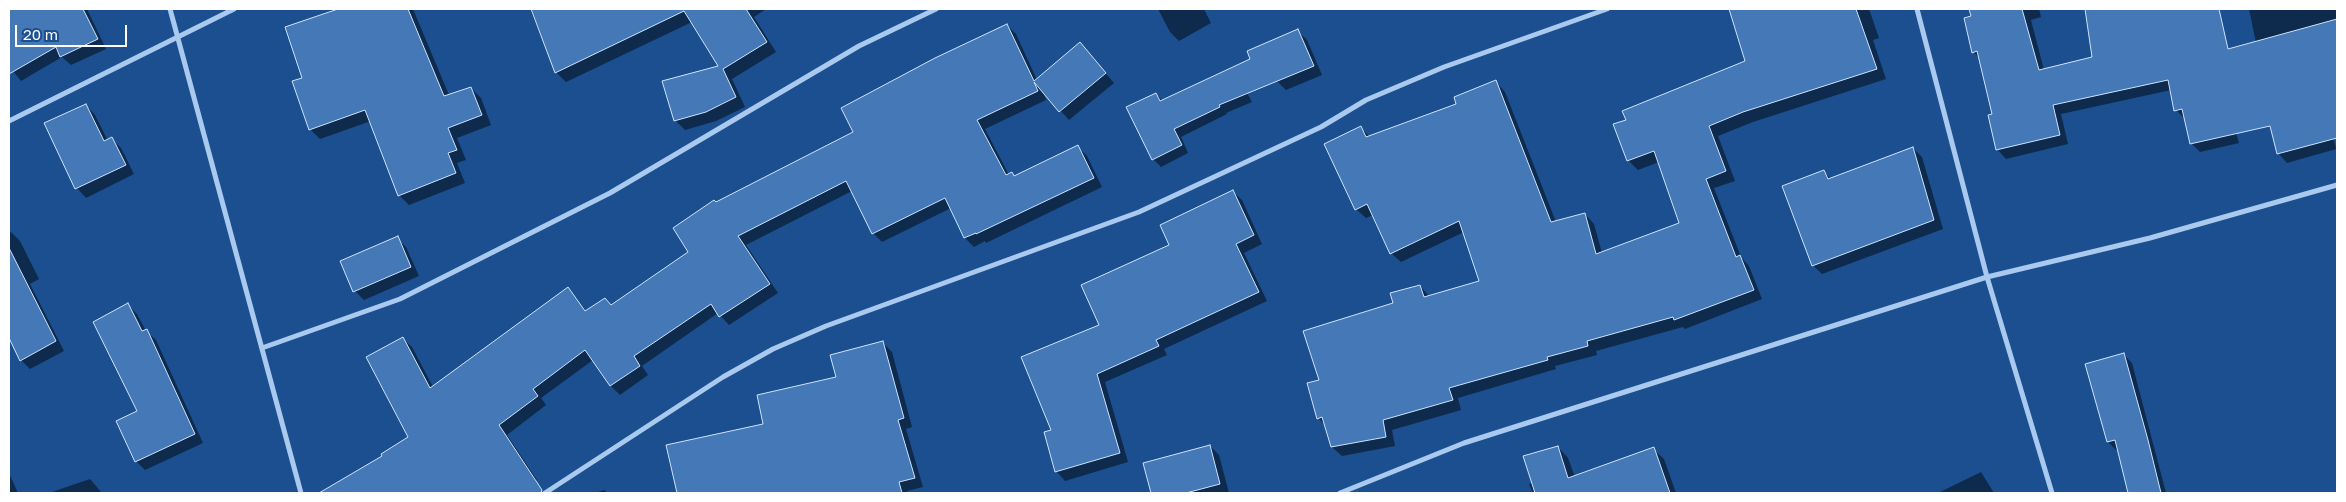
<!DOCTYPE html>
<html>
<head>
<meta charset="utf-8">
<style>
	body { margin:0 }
	#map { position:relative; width:2346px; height:502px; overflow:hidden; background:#1b4f8f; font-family:"Golos Text",sans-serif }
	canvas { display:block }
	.frame { position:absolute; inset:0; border:10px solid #fff; pointer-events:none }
	.scale { position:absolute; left:15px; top:25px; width:112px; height:22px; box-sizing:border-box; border:2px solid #fff; border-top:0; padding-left:6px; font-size:15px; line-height:18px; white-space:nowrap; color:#fff; -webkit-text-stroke:4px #1b4f8f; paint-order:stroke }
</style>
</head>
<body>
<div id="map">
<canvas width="2346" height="502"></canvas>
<div class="frame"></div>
<div class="scale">20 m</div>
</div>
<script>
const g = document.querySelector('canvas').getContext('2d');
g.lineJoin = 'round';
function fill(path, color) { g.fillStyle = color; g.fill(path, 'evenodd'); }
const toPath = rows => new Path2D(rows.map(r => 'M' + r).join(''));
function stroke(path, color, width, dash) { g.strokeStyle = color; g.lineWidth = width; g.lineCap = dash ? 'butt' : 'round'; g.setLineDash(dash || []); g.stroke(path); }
const shadow = toPath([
	[9,9,87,9,106,49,71,65,62,57,21,81,9,66],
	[342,9,413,9,449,95,471,88,481,98,491,125,457,138,466,160,457,163,465,183,409,205,399,195,371,121,320,139,310,129,304,79,286,28],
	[530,9,766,9,754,17,776,52,732,79,745,107,716,121,685,130,675,120,720,67,692,22,566,82,556,72],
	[1158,9,1204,9,1211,23,1179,41,1170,32],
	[1730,9,1869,9,1879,38,1873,40,1886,79,1753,122,1718,136,1735,181,1714,188,1741,257,1749,266,1762,299,1685,329,1683,327,1596,351,1597,355,1555,366,1556,369,1458,398,1461,410,1392,430,1395,446,1342,456,1332,447,1326,426,1318,418,1320,381,1395,303,1420,286,1429,296,1481,282,1464,232,1401,262,1391,253,1373,215,1366,218,1356,209,1361,128,1370,137,1458,104,1496,82,1505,92,1556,222,1585,214,1594,224,1602,253,1681,224,1659,162,1638,170,1628,160,1627,120,1747,62],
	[1970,9,2039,9,2041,17,2031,20,2044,70,2093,58,2086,9,2200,9,2239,143,2200,152,2191,143,2185,119,2176,110,2171,90,2061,114,2068,144,2006,159,1997,149,1994,115,1980,58,1973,52],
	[2249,9,2337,9,2337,95,2323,99,2336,149,2287,163,2279,154],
	[1007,25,1016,34,1037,80,1080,44,1114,83,1069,120,1043,91,1046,100,985,129,1009,175,1015,177,1078,147,1087,156,1102,187,986,243,985,241,974,247,965,238,951,208,882,242,873,233,852,191,746,245,778,293,729,325,718,313,642,366,648,375,620,395,611,386,593,360,541,398,546,405,507,435,537,480,517,493,349,493,342,481,384,456,409,438,403,339,412,347,433,387,568,289,586,312,612,306,690,252,716,203,854,132],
	[1298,31,1307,40,1322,75,1286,90,1277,81],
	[1238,77,1252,102,1226,113,1227,114,1181,137,1188,153,1161,167,1153,159,1156,94,1163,101],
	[86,105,95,115,108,141,112,139,121,148,134,174,86,198,77,188,46,124],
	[1913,148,1922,157,1943,229,1822,274,1813,265,1824,172,1831,179],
	[1233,192,1242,200,1262,244,1244,253,1267,301,1164,349,1167,355,1105,382,1128,462,1065,481,1057,472,1045,433,1052,431,1101,325,1171,246],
	[11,232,20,241,39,279,30,284,64,351,30,369,21,360,9,335,9,233],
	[397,238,406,247,419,276,364,300,355,291],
	[128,305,137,314,146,331,156,340,203,443,145,470,136,461,139,412],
	[883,343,892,352,912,427,906,429,923,487,907,491,908,493,678,493,668,446,764,425,837,378],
	[2124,355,2132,363,2166,493,2129,493,2118,449,2116,450,2108,442],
	[1210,446,1219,455,1229,493,1152,493,1144,464],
	[1558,447,1568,458,1575,477,1653,449,1664,459,1676,493,1533,493,1529,484,1533,483],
	[1981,472,1994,493,1938,493],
	[9,473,18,493,9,493],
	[90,479,102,493,49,493],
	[604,490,608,493,595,493]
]);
const building = toPath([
	[9,9,83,9,98,39,60,57,56,47,9,74,9,9],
	[338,9,408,9,444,96,471,87,482,115,448,128,457,150,448,153,456,173,398,196,365,110,309,130,292,81,302,78,285,27,338,9],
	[531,9,746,9,767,42,723,69,736,97,706,112,674,121,662,81,718,66,684,11,555,73,531,9],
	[1729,9,1856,9,1877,69,1743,112,1709,126,1726,171,1706,179,1736,257,1740,255,1754,290,1674,320,1673,317,1587,341,1588,346,1547,357,1548,360,1449,388,1453,400,1383,420,1386,437,1331,447,1322,417,1317,419,1307,383,1319,380,1303,331,1393,303,1390,293,1420,285,1424,297,1479,281,1459,221,1390,254,1367,204,1355,210,1324,144,1361,126,1366,137,1456,104,1454,97,1496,80,1551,222,1585,213,1596,254,1679,223,1654,151,1627,161,1613,124,1626,120,1622,111,1745,61,1729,9],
	[1969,9,2022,9,2039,70,2092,57,2085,9,2219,9,2228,49,2337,19,2337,138,2277,154,2270,126,2190,144,2182,109,2174,111,2168,80,2053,105,2060,135,1996,150,1988,115,1992,114,1977,51,1972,53,1964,18,1971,16,1969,9],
	[1007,24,1034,81,1080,42,1106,73,1059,112,1034,82,1038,91,977,120,1006,175,1012,172,1014,176,1078,145,1094,178,976,234,976,233,964,238,945,198,872,234,846,181,738,236,770,284,719,317,711,304,634,356,640,366,610,386,585,350,533,389,538,396,499,425,542,490,541,493,319,493,382,456,381,454,408,437,366,357,403,337,430,388,568,287,585,311,605,298,611,305,688,252,673,228,714,200,716,202,853,132,841,108,935,58,1007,24],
	[1298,29,1314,66,1219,105,1220,107,1174,129,1182,145,1152,160,1126,107,1156,93,1160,101,1250,59,1247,51,1298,29],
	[86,104,104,141,112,137,126,165,75,189,44,123,86,104],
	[1913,147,1934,220,1812,266,1782,186,1824,170,1828,179,1913,147],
	[1233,190,1254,235,1236,244,1259,292,1156,340,1159,346,1097,374,1120,453,1055,472,1044,432,1051,430,1021,357,1099,325,1081,285,1169,245,1160,225,1233,190],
	[398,236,411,267,353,292,340,261,398,236],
	[9,248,56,341,20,361,9,338,9,248],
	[128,303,142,331,147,329,195,434,135,462,116,421,137,411,93,322,128,303],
	[883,341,904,418,898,420,915,478,899,482,902,493,677,493,666,445,763,424,757,395,836,377,830,355,883,341],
	[2124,353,2148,440,2161,493,2128,493,2115,440,2107,442,2085,364,2124,353],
	[1210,445,1220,484,1186,493,1151,493,1143,463,1210,445],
	[1558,446,1568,478,1654,447,1670,493,1535,493,1523,456,1558,446]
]);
const street = toPath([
	[170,9,301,493],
	[1917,9,1987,277,2052,493],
	[9,121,234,9],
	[262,348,400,299,610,193,859,46,936,9],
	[545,493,723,377,773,349,826,326,1139,212,1321,127,1366,100,1444,67,1607,9],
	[1340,493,1464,443,1987,277,2150,238,2337,185]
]);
fill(shadow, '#0007');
fill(building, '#4478b7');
stroke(building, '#cfe3fa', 1);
stroke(street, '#a9c9ee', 5);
</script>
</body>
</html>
